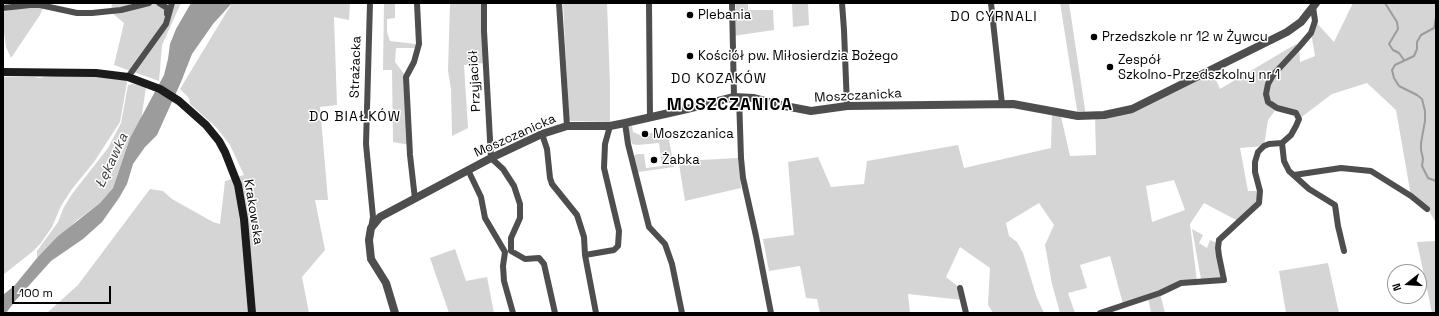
<!DOCTYPE html>
<html>
<head>
<meta charset="utf-8">
<style>
	body { margin:0 }
	#map { position:relative; width:1439px; height:316px; overflow:hidden; background:#fff; font-family:"Space Grotesk",sans-serif }
	canvas { display:block }
	.frame { position:absolute; inset:0; border:4px solid #000; pointer-events:none }
	.north { position:absolute; left:1387px; top:264px; width:40px; height:40px; box-sizing:border-box; background:#fff; border:1px solid #999; border-radius:50%; rotate:253deg; font-size:11px; font-weight:700; line-height:16px; text-align:center; color:#000 }
	.north::after { content:''; display:block; margin:auto; width:14px; height:18px; background:#000; clip-path:polygon(50% 0,100% 100%,50% 72%,0 100%) }
	.scale { position:absolute; left:12px; top:286px; width:99px; height:18px; box-sizing:border-box; border:2px solid #000; border-top:0; padding-left:5px; font-size:12px; line-height:14px; white-space:nowrap; color:#000; -webkit-text-stroke:3px #fff; paint-order:stroke }
</style>
</head>
<body>
<div id="map">
<canvas width="1439" height="316"></canvas>
<div class="frame"></div>
<div class="north">N</div>
<div class="scale">100 m</div>
</div>
<script>
const g = document.querySelector('canvas').getContext('2d');
g.lineJoin = 'round';
function fill(path, color) { g.fillStyle = color; g.fill(path, 'evenodd'); }
const toPath = rows => new Path2D(rows.map(r => 'M' + r).join(''));
function stroke(path, color, width, dash) { g.strokeStyle = color; g.lineWidth = width; g.lineCap = dash ? 'butt' : 'round'; g.setLineDash(dash || []); g.stroke(path); }
function write(font, color, halo, rows, align = 'center') {
  g.font = font + ' "Space Grotesk",sans-serif'; g.lineWidth = 3; g.setLineDash([]); g.textBaseline = 'middle'; g.strokeStyle = halo; g.fillStyle = color; for (const [text, x, y, turn = 0] of rows) {
    g.save(); g.translate(x, y); g.rotate((+turn || 0) * Math.PI / 180); g.textAlign = isNaN(turn) ? turn : align; if (halo) g.strokeText(text, 0, 0); g.fillText(text, 0, 0); g.restore();
  }
}
const green = toPath([
	[112,3,181,3,162,45,159,81,114,65,124,23,111,12],
	[232,3,350,3,349,20,334,17,337,105,320,107,328,200,315,200,325,250,302,277,309,313,47,313,78,285,150,189,163,191,172,199,213,222,220,224,225,181,244,175,230,145,216,127,190,104,189,98,180,89],
	[384,3,395,3,395,18,387,19,387,32,390,41,416,44,416,48,396,48,395,62,405,75,410,145,393,142,392,70,383,70],
	[450,3,482,3,484,63,464,65,468,128,452,136,451,89,448,71],
	[563,3,607,3,610,85,610,122,571,121,569,120],
	[735,3,748,3,748,10,773,10,774,30,733,36,732,10,736,9],
	[792,3,808,3,809,25,793,27],
	[1060,3,1069,3,1086,116,1078,116],
	[1353,3,1436,3,1436,223,1428,209,1411,196,1396,110,1367,83,1332,94,1299,119,1296,113,1277,108,1268,120,1264,146,1240,148,1248,191,1260,191,1259,203,1240,222,1204,203,1190,224,1197,282,1181,283,1160,293,1165,313,1151,313,1148,297,1123,304,1110,256,1080,265,1087,288,1068,293,1075,313,1060,313,1052,284,1045,245,1054,225,1039,203,1006,223,1009,236,1017,242,1023,253,1037,298,1044,313,993,313,988,305,990,268,960,247,946,277,960,288,963,300,908,294,910,313,820,313,817,299,806,298,800,266,769,271,763,239,794,235,788,162,818,157,831,187,864,184,867,161,958,145,964,168,1051,148,1052,111,1060,112,1070,156,1096,155,1095,116,1132,109,1211,69,1220,89,1296,44,1299,47,1300,62,1315,56,1311,33,1315,21,1334,42],
	[1174,180,1185,210,1152,222,1146,186],
	[36,6,43,8,40,15,11,58,6,47,3,26,3,12,11,10],
	[81,72,128,77,120,122,94,162,72,189,61,206,52,227,41,243,32,252,3,275,3,77,34,77,40,78,44,77],
	[133,84,146,87,141,121,130,138,113,188,100,203,76,221,37,258,37,251,58,222,64,207,72,194,108,148,121,123,128,85],
	[629,126,632,126,633,132,640,135,658,132,659,136,668,134,674,167,638,172,634,156,637,154,644,154,646,168,662,166,659,143,637,145,632,144,628,131],
	[738,158,741,188,685,201,679,164,701,160],
	[1192,229,1203,235,1199,243,1207,248,1210,240,1217,243,1221,277,1217,278,1201,279],
	[1436,241,1436,313,1432,313,1417,242],
	[455,249,466,281,487,277,494,313,449,313,430,258],
	[1328,263,1339,313,1286,313,1279,271]
]);
const water = toPath([
	[191,3,232,3,213,24,192,54,181,82,157,135,145,147,133,164,127,184,119,198,102,222,83,239,51,261,16,300,6,313,3,313,3,295,15,285,37,258,57,237,100,203,113,188,130,138,164,75,168,59,170,44,176,29]
]);
const stream = toPath([
	[1385,3,1397,22,1398,29,1389,44,1393,50,1399,53,1404,60],
	[1436,18,1434,28,1421,35,1417,42,1417,49,1414,56,1395,65,1392,70,1394,78,1399,86,1417,95,1422,99,1425,111,1425,121,1421,143,1421,150,1423,159,1422,166,1428,178,1436,181]
]);
const minor = toPath([
	[159,3,167,8,167,14],
	[370,3,366,144,373,217,371,228],
	[484,3,484,31,491,158,503,169,514,186,520,204,520,218,511,238,511,251,525,259,539,258,544,264,555,313],
	[559,3,567,126],
	[649,3,650,118],
	[732,3,734,97],
	[842,3,844,30,847,106],
	[991,3,1002,104],
	[3,8,30,5,40,5,77,13,92,13,121,10,149,3],
	[128,77,166,24,172,3],
	[739,97,741,158,743,178,756,236,771,313],
	[625,123,628,144,649,227,665,244,672,264,682,313],
	[542,134,547,149,550,178,552,184,577,215,584,237,585,255,596,313],
	[1282,143,1284,161,1289,171,1309,189,1335,205,1338,226,1344,251],
	[468,170,481,197,485,218,505,252,503,266,504,281,513,313],
	[1294,175,1341,168,1371,171,1411,196,1427,209],
	[415,199,410,155,406,77,414,62,419,44,417,3],
	[585,255,614,250,618,246,619,231,604,168,605,144,610,126],
	[960,288,966,313],
	[1100,313,1160,293,1181,283,1224,280,1219,256,1218,248,1219,240,1259,203,1260,191,1255,172,1255,162,1258,152,1264,146,1269,144,1282,143,1291,135,1296,126,1299,119,1296,113,1277,108,1268,102,1266,94,1268,84,1273,75,1299,47,1311,33,1315,21,1313,7]
]);
const tertiary = toPath([
	[395,313,386,283,371,259,369,240,371,228,380,217,491,158,542,134,567,126,610,126,625,123,687,109,734,97,754,98,785,106,811,111,847,106,1013,104,1078,116,1104,115,1132,109,1287,32,1301,22,1316,3]
]);
const secondary = toPath([
	[3,72,96,73,128,77,160,89,179,101,206,125,219,141,225,152,238,185,244,219,252,313]
]);
const markers = [
	[690,15,4,"#000"],
	[1094,37,4,"#000"],
	[690,56,4,"#000"],
	[1110,67,4,"#000"],
	[645,134,4,"#000"],
	[654,160,4,"#000"]
];
const poiNames = [
	["Plebania",698,15],
	["Przedszkole nr 12 w Żywcu",1102,37],
	["Kościół pw. Miłosierdzia Bożego",698,56],
	["Zespół",1118,60],
	["Szkolno-Przedszkolny nr 1",1118,75],
	["Moszczanica",653,134],
	["Żabka",662,160]
];
const streetNames = [
	["Strażacka",356,67,-88],
	["Przyjaciół",475,81,-93],
	["Moszczanicka",858,96,-3],
	["Moszczanicka",515,136,-24],
	["Krakowska",253,212,81]
];
const neighbourhoodNames = [
	["DO CYRNALI",994,17],
	["DO KOZAKÓW",719,79],
	["DO BIAŁKÓW",355,117]
];
const waterNames = [
	["Łękawka",112,161,-65]
];
const districtNames = [
	["MOSZCZANICA",730,105]
];
fill(green, '#d5d5d5');
fill(water, '#9c9c9c');
stroke(stream, '#9c9c9c', 2);
stroke(minor, '#4e4e4e', 6);
stroke(tertiary, '#4e4e4e', 8);
stroke(secondary, '#1b1b1b', 8);
for (const [x, y, r, color] of markers) { const dot = new Path2D(); dot.arc(x, y, r, 0, 2 * Math.PI); g.fillStyle = color; g.fill(dot); stroke(dot, '#fff', 1.5); }
write('13px', '#000', '#fff', poiNames, 'left');
write('13px', '#000', '#fff', streetNames);
g.letterSpacing = '1px';
write('14px', '#000', '#fff', neighbourhoodNames);
g.letterSpacing = '0px';
write('italic 14px', '#3d3d3d', '#fff', waterNames);
g.letterSpacing = '1px';
write('bold 17px', '#000', '#fff', districtNames);
g.letterSpacing = '0px';
</script>
</body>
</html>
